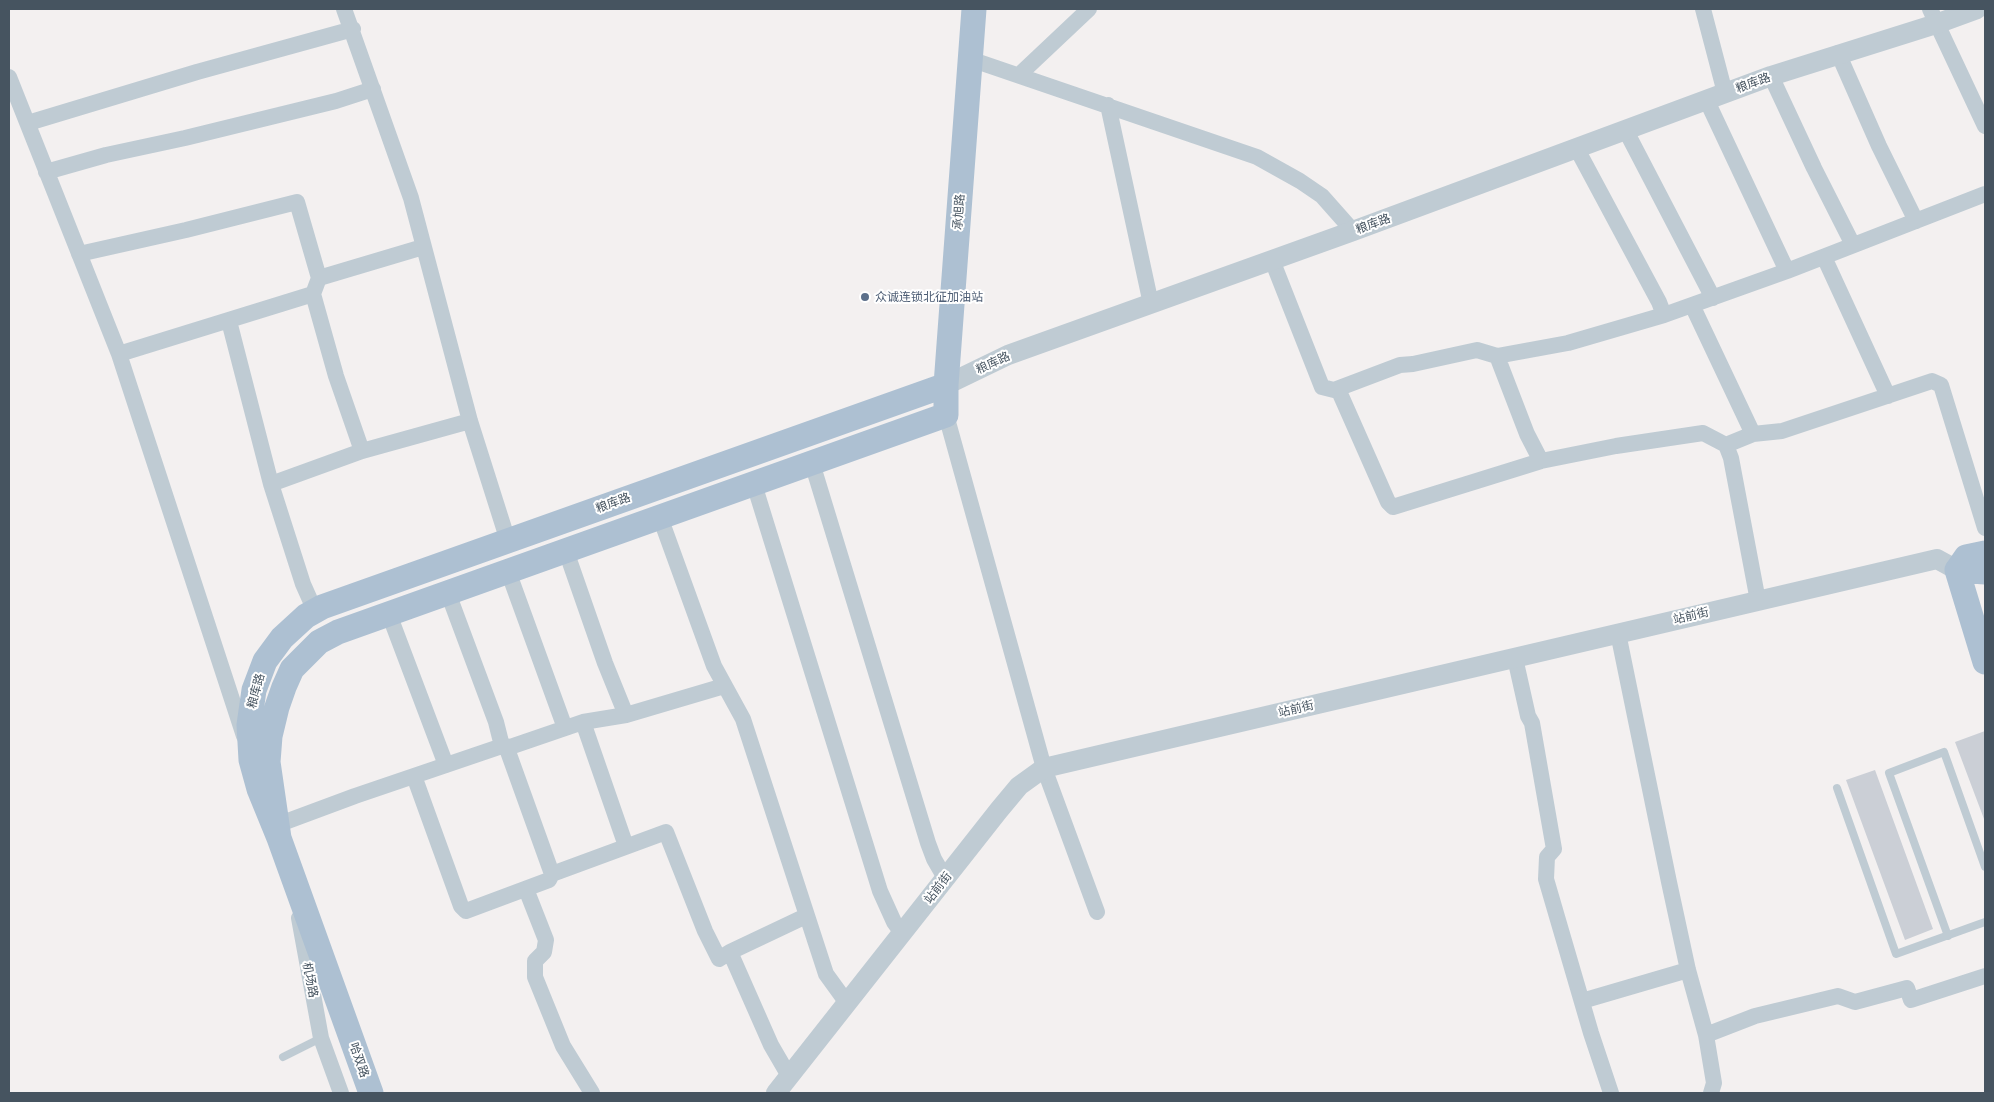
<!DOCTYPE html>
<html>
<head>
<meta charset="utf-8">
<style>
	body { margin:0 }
	#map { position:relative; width:1994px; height:1102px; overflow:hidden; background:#f3f0f0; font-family:"Asap Condensed",sans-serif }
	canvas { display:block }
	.frame { position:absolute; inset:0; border:10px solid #465460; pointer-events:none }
</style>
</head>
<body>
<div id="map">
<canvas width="1994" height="1102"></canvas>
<div class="frame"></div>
</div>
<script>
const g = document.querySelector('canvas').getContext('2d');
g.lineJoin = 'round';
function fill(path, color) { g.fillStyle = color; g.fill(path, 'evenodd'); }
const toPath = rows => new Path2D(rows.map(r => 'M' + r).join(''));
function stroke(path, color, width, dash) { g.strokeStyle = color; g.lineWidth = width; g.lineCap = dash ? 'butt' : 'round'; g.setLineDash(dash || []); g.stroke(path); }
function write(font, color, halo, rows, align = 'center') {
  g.font = font + ' "Asap Condensed","Noto Sans SC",sans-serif'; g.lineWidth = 4; g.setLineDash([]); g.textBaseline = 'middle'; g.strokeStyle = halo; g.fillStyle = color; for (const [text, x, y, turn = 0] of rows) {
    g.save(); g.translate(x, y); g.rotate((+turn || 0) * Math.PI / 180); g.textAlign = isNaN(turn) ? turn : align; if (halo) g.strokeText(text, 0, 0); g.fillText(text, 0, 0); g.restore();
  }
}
const building = toPath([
	[1985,731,1985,819,1984,819,1955,742],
	[1875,770,1933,929,1905,940,1846,780]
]);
const service = toPath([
	[1837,788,1896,954,1985,922],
	[1948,936,1889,773,1944,752,1985,867],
	[283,1057,321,1038]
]);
const minor = toPath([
	[344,9,411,198,470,421,508,541],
	[1703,9,1725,93],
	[1930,9,1985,126],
	[1838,53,1879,146,1916,221],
	[970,59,1257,157,1300,181,1322,196,1353,231],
	[1019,75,1089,9],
	[1771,76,1814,168,1853,245],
	[9,77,119,354,244,736],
	[1707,101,1787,271],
	[1108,105,1151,304],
	[28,123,197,72,353,29],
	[1626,131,1713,298],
	[1577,149,1659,302,1664,315],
	[46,172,106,155,185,138,336,101,373,89],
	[79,254,186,230,297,202,319,278],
	[1824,257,1888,396],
	[1272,260,1322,387,1334,390,1400,365,1413,364,1477,350,1497,356,1568,343,1664,315,1787,271,1985,194],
	[313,294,336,376,362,451],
	[1692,305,1753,434],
	[229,321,271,484,303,584,315,611],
	[119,354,313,294,319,278,423,247],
	[1338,389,1388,502,1393,507,1541,461,1527,434,1497,356],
	[946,415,1044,768,1097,912],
	[1541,461,1616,446,1703,433,1726,445],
	[812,463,928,843,934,859,945,878],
	[271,484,362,451,470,421],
	[754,484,880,891,894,922,902,933],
	[660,517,714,666,743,719,826,974,847,1003],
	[566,551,605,663,626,715],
	[508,571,565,728],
	[448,593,496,722,502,746],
	[1758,601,1731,458,1726,445,1753,434,1782,431,1932,381,1941,385,1985,528],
	[389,614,446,765],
	[1618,633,1669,882,1688,970,1706,1035,1755,1016,1838,996,1855,1002,1907,988,1911,1000,1985,976],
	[1515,658,1528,716,1532,723,1554,849,1547,857,1546,879,1591,1033,1611,1093],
	[583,722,626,846],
	[414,776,461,906,466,911,549,880,552,874,506,746],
	[277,825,355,796,502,746,510,747,583,722,626,715,724,686],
	[552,874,666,832,705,931,719,959,730,952,771,1045,789,1076],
	[526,889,546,940,544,952,535,961,535,977,563,1046,592,1093],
	[299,918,321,1038,341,1093],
	[730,952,806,916],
	[1582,1001,1688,970],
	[1706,1035,1714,1083,1711,1093]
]);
const tertiary = toPath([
	[946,385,1008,355,1353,231,1771,76,1936,24,1977,9],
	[776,1093,999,810,1019,786,1044,768,1937,559,1957,570]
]);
const primary = toPath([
	[1957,570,1985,662],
	[1957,570,1966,557,1985,553],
	[1957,570,1985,572],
	[279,838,268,762,270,736,277,707,284,687,292,669,319,642,338,632,946,415,946,385,974,9],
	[371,1093,279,838,259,789,251,760,249,725,254,690,265,661,282,638,306,616,322,607,946,385]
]);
const markers = [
	[865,297,5,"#5c6f8a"]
];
const streetNames = [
	["粮库路",1753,83,-20],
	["承旭路",959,212,-86],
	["粮库路",1373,224,-20],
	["粮库路",993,363,-25],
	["粮库路",613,503,-20],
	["站前街",1691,616,-13],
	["粮库路",256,691,-75],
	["站前街",1296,709,-13],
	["站前街",938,888,-52],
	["机场路",310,980,79],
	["哈双路",359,1060,71]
];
const serviceNames = [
	["众诚连锁北征加油站",875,297]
];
fill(building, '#cbcfd6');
stroke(service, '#bfcbd3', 8);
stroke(minor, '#bfcbd3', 16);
stroke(tertiary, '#bfcbd3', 20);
stroke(primary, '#adc0d2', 25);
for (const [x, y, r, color] of markers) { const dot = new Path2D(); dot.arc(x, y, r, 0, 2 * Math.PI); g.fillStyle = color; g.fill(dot); stroke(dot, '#fff', 2); }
write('12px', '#465460', '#fff', streetNames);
write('12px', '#4e5e75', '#fff', serviceNames, 'left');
</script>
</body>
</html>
